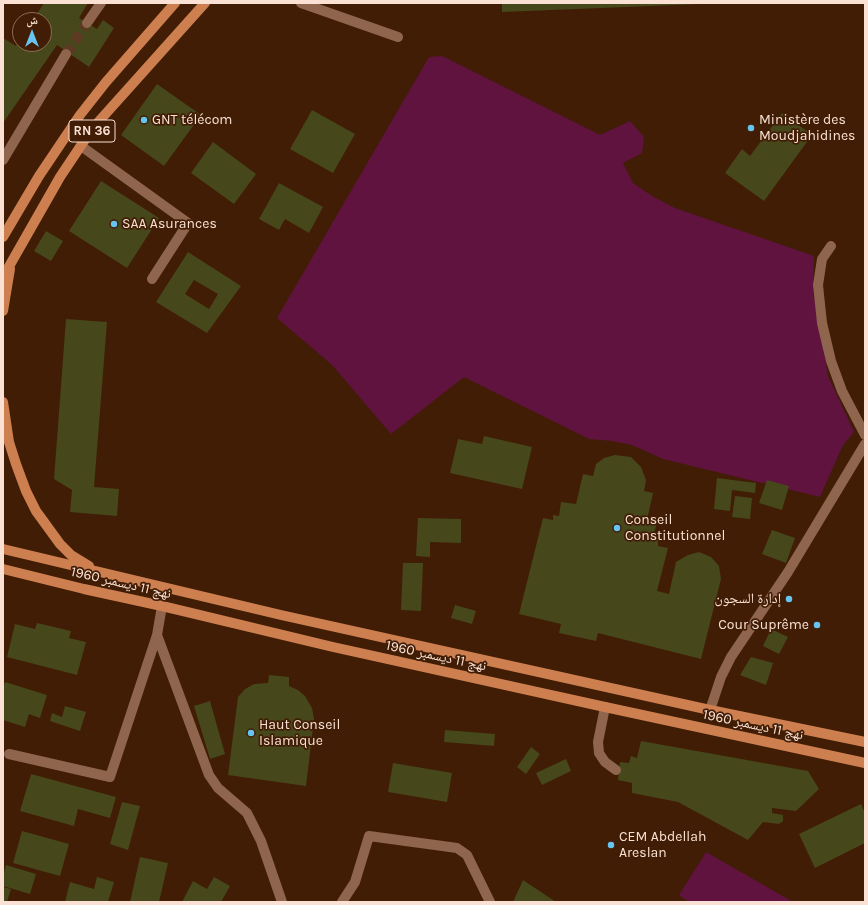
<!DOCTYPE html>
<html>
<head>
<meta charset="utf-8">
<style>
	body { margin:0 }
	#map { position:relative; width:868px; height:905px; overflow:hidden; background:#411d05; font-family:Karla,"Noto Naskh Arabic",sans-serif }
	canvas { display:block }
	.frame { position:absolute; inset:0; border:4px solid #fae1d4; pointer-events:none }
	.north { position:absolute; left:12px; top:12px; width:40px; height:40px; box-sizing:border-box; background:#411d05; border:1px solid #8b6b58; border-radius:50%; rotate:0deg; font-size:11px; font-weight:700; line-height:16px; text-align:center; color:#fae1d4 }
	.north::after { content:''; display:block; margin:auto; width:14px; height:18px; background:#67c4f0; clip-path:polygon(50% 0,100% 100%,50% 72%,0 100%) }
</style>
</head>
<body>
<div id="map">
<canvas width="868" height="905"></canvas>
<div class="frame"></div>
<div class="north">ش</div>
</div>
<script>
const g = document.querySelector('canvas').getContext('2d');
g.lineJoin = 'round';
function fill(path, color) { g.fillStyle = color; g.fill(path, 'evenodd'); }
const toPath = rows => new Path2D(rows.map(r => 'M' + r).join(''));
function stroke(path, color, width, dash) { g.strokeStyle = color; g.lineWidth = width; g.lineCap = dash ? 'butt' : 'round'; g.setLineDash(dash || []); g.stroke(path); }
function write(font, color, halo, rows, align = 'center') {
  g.font = font + ' Karla,"Noto Naskh Arabic",sans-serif'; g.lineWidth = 3.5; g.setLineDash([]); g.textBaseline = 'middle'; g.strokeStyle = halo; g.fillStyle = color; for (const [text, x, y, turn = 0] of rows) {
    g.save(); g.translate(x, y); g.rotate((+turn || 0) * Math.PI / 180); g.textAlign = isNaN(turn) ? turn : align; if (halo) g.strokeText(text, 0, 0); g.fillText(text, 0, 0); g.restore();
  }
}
const green = toPath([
	[442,56,600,135,630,121,644,137,642,153,623,163,633,183,652,196,675,208,814,256,813,291,828,376,854,432,843,445,820,497,663,459,632,445,612,441,589,439,464,377,391,434,332,365,277,318,429,57],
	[706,852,793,902,689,902,679,895]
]);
const building = toPath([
	[44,3,88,3,79,18,97,29,103,20,114,28,89,67,57,45,3,123,3,38,16,46,20,40,20,44,44,44,44,20,33,20],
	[502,3,700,3,700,4,502,12],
	[157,84,201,115,164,166,121,135],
	[312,110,355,134,333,173,290,149],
	[782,113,812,135,764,201,725,173,742,149,750,156],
	[213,142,256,174,234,204,191,173],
	[101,181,159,218,127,268,69,231],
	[279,183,323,207,309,233,285,219,279,230,259,219],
	[46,231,63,241,51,261,34,251],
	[188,252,241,286,207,333,156,302],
	[194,280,218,294,209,309,185,294],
	[66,319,107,322,94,487,119,489,117,516,70,512,72,490,54,479],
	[484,436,532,447,522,489,450,473,458,439,482,444],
	[615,455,631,457,641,467,646,480,644,491,653,493,647,520,657,522,653,539,658,540,658,546,668,548,657,591,669,594,676,562,688,555,699,552,711,557,719,566,721,579,701,659,598,633,596,641,559,633,561,624,519,614,543,518,553,520,553,515,559,516,561,502,576,504,583,474,593,476,596,464,604,458],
	[717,478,756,483,755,493,732,490,730,511,714,509],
	[767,480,789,486,782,510,759,503],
	[735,496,752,498,750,519,732,517],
	[418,518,461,519,461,543,430,542,430,557,416,556],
	[772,530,795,538,786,563,762,554],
	[403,563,423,563,421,611,401,610],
	[455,605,476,611,472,624,451,618],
	[37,623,71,631,69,638,86,642,77,675,7,657,15,624,35,629],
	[771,629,788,637,779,654,763,646],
	[751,657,773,663,766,685,740,675],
	[269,675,289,677,289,686,298,690,305,696,312,708,314,719,306,786,228,775,238,697,245,689,254,684,268,683],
	[5,682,47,695,40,718,29,714,25,727,3,720,3,688],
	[210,701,225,754,210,759,194,706],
	[65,706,86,712,80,731,50,721,52,713,62,717],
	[445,730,495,734,494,746,444,742],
	[641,741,808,771,819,789,796,811,772,808,772,813,783,815,783,821,779,824,763,822,748,840,678,802,632,793,632,783,618,780,620,762,629,763,631,756,637,758],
	[531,747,540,754,526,774,517,767],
	[566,759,571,771,542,785,536,773],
	[393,763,452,773,447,802,388,792],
	[31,774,116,797,110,818,78,809,74,826,20,811],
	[122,802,140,806,128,850,110,844],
	[861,804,865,813,865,843,815,868,799,834],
	[22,831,69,844,60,876,13,863],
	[140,857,168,863,159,902,130,902],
	[6,865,36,874,30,894,3,886,3,876],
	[97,877,114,882,108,902,65,902,70,882,94,889],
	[214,877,230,886,221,902,182,902,193,881,207,889],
	[523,880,556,902,513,902],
	[3,887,11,889,7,902,3,902]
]);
const minorTunnel = toPath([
	[66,54,87,23]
]);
const minor = toPath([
	[301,3,398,37],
	[87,23,101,3],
	[81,146,188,223,152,279],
	[3,160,66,54],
	[831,246,822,259,818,285,822,323,831,361,842,391,865,435],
	[157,635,209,775,218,788,247,813,261,841,282,902],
	[605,707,598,742,599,753,605,762,616,770],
	[710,710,721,677,731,657,788,572,865,444],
	[9,754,110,777,157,635,162,606],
	[342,902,355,882,369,836,457,848,467,855,490,902]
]);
const major = toPath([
	[3,237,39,176,80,115,106,82,175,3],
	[3,277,60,177,88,135,101,119,205,3],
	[3,311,10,269],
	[3,402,9,442,16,464,26,491,36,511,60,544,71,555,89,566],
	[3,549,281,615,710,710,865,742],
	[3,569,84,589,162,606,333,647,605,707,865,763]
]);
const markers = [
	[144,120,4,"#67c4f0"],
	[751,128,4,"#67c4f0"],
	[114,224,4,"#67c4f0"],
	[617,528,4,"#67c4f0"],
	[789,599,4,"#67c4f0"],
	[817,625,4,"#67c4f0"],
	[251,733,4,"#67c4f0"],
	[611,845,4,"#67c4f0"]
];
const shields = [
	[92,131,46]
];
const shieldNames = [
	["RN 36",92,131]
];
const poiNames = [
	["GNT télécom",152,120],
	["Ministère des",759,120],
	["Moudjahidines",759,136],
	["SAA Asurances",122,224],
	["Conseil",625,520],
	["Constitutionnel",625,536],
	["إدارة السجون",781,599,"right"],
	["Cour Suprême",809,625,"right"],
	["Haut Conseil",259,725],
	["Islamique",259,741],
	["CEM Abdellah",619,837],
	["Areslan",619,853]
];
const streetNames = [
	["نهج 11 ديسمبر 1960",121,583,13],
	["نهج 11 ديسمبر 1960",436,656,12],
	["نهج 11 ديسمبر 1960",753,725,12]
];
fill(green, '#5f133e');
fill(building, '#46471a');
stroke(minorTunnel, '#5d3a24', 10, [10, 5]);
stroke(minor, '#8f654d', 10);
stroke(major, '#cd7f4f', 10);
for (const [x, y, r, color] of markers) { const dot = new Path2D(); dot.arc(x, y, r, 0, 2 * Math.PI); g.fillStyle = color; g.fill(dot); stroke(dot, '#411d05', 1.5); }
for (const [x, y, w] of shields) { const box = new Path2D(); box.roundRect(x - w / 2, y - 11, w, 22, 3); g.fillStyle = '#411d05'; g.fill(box); stroke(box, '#fae1d4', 1); }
write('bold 13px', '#fae1d4', null, shieldNames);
write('14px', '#fae1d4', '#411d05', poiNames, 'left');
write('14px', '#fae1d4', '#411d05', streetNames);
</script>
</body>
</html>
